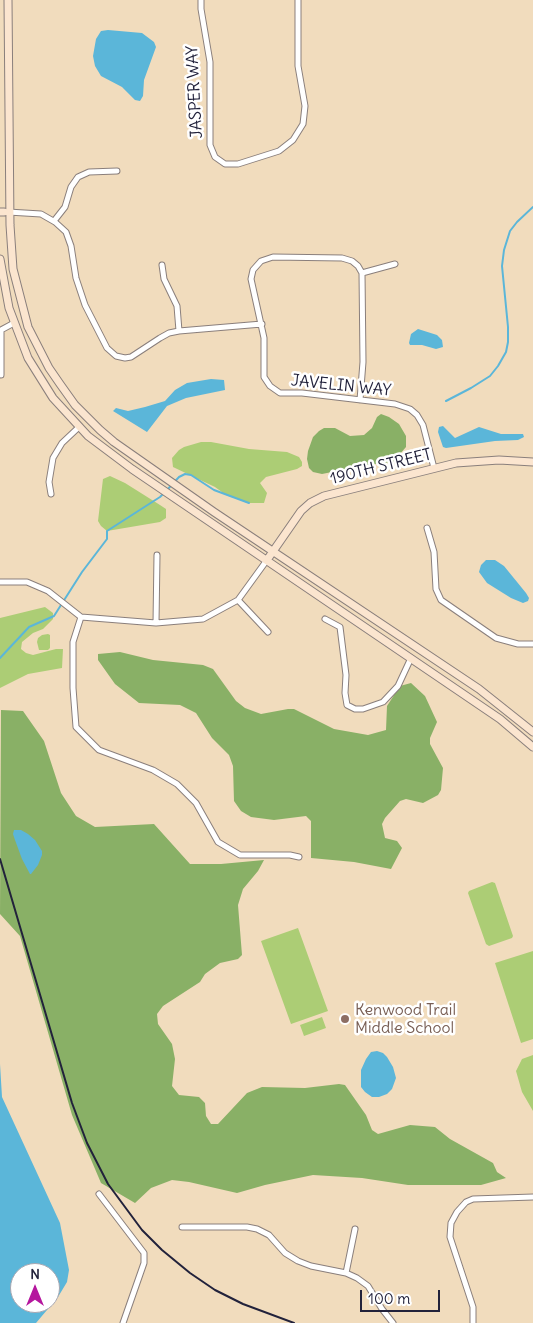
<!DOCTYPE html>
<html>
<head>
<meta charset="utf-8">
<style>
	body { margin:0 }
	#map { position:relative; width:533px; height:1323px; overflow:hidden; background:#f1dcbd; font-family:Delius,sans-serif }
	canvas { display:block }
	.north { position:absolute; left:10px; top:1263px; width:50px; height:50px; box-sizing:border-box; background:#fff; border:1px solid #a7a7b1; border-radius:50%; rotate:0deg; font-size:14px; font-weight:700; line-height:20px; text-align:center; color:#22223b }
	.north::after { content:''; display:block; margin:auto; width:18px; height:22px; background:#b5179e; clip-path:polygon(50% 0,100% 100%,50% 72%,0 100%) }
	.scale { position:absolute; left:360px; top:1290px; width:80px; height:22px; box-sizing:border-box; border:2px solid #22223b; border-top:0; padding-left:6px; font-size:15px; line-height:18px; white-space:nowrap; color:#22223b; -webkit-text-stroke:4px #fff; paint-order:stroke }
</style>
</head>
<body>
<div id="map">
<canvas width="533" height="1323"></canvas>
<div class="north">N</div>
<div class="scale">100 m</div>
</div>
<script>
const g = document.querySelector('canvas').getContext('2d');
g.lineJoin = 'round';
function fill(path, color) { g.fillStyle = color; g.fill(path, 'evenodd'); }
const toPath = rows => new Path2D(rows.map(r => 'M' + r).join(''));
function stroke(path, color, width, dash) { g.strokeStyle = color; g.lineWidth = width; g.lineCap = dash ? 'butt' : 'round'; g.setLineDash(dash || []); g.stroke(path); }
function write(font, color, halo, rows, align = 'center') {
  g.font = font + ' Delius,sans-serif'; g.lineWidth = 5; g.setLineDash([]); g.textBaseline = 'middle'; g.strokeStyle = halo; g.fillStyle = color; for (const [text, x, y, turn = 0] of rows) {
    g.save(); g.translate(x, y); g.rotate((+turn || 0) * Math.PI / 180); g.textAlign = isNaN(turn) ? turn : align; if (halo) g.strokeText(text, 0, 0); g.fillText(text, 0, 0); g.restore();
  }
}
const green = toPath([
	[201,442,211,442,249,449,287,452,299,457,302,462,302,466,297,469,266,477,260,483,267,493,264,503,249,503,226,495,215,487,173,467,172,458,179,450,184,447],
	[110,476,125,483,160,505,166,509,166,518,160,522,107,531,101,526,98,521,103,479],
	[45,607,53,613,53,619,43,629,33,633,22,642,21,649,26,653,33,655,56,649,63,649,62,668,28,674,0,688,0,618],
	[48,634,50,635,50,648,48,650,39,650,37,642,38,638,42,635],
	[492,882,495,883,513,936,512,938,489,946,486,944,468,893,469,891],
	[298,928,328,1011,291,1024,261,941],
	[533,951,533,1039,521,1043,495,963],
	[322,1017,326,1028,304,1036,300,1025],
	[533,1055,533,1111,522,1092,516,1071,522,1059]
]);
const forest = toPath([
	[381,414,389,417,399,424,406,436,406,447,393,462,367,465,322,474,313,472,309,468,307,459,308,451,313,437,319,431,324,428,335,428,350,436,364,435,372,428,377,417],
	[120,652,153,660,203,665,213,669,236,701,245,708,261,714,288,709,294,709,334,729,368,735,386,730,387,706,400,686,411,683,425,696,437,722,430,738,430,744,443,768,441,790,438,795,423,803,406,799,400,801,385,818,382,824,385,838,397,841,402,848,391,869,354,862,311,858,311,821,306,816,274,820,251,817,241,811,234,801,233,766,229,755,212,738,196,713,180,705,139,703,115,684,98,660,98,654],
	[1,710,23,711,44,741,61,793,76,816,95,827,154,824,190,864,221,864,264,860,258,871,243,889,238,905,242,955,238,959,220,963,205,974,200,982,163,1006,157,1014,158,1024,172,1044,175,1059,172,1086,179,1095,199,1097,205,1103,206,1116,211,1124,218,1124,247,1093,262,1087,305,1088,339,1084,345,1085,366,1115,372,1130,378,1134,410,1125,435,1127,450,1139,493,1163,497,1172,506,1178,481,1185,408,1185,362,1178,313,1175,265,1185,237,1193,189,1182,172,1180,151,1188,135,1203,101,1183,72,1115,20,936,0,914]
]);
const water = toPath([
	[108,30,142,33,154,42,156,47,144,80,143,96,140,101,135,100,122,87,101,76,95,66,93,56,96,39,101,31],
	[418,329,437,335,442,340,443,347,436,349,422,345,410,345,409,343,411,334],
	[211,379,224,380,225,390,186,398,167,406,147,432,113,411,116,408,128,411,145,407,165,401,175,390,187,383],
	[443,426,455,438,479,427,501,434,523,434,524,437,518,440,495,441,446,448,443,447,438,432,439,427],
	[486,560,495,560,504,566,526,593,529,598,528,601,523,603,511,598,487,583,479,572,481,565],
	[14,830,21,830,28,834,35,840,42,851,42,855,38,865,31,874,30,874,22,859,15,840,13,834],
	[377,1051,383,1053,387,1057,393,1067,396,1078,392,1089,387,1094,379,1097,372,1097,365,1092,361,1087,361,1070,366,1059,371,1052],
	[0,1064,2,1097,60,1223,69,1270,67,1282,58,1297,36,1323,0,1323],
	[20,1273,50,1273,50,1303,20,1303]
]);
const stream = toPath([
	[446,401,471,388,490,376,498,366,506,352,508,342,508,327,502,266,504,250,510,231,517,222,533,207],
	[167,490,179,477,185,474,191,475,214,490,249,503],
	[0,658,29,627,54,616,82,572,107,539,107,531,160,497,164,493]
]);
const street = toPath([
	[201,0,201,9,210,62,210,145,215,157,225,164,238,164,279,151,293,140,303,124,305,106,298,66,298,0],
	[8,212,41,214,55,222,66,232,71,246,76,278,85,305,107,348,116,356,125,358,131,357,160,338,169,333,179,331,262,324],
	[54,221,65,207,71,187,78,177,89,172,117,171],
	[162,265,164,279,177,306,179,331],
	[362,273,395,264],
	[1,375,1,330,14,323],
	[360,400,363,362,362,273,358,266,352,261,342,258,273,257,261,261,253,270,251,279,264,338,264,377,270,386,280,393,302,393,395,404,410,409,417,415,423,425,434,468],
	[51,494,49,482,53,458,62,443,79,427],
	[427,528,434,552,436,589,441,600,496,638,518,644,533,644],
	[0,582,27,582,48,591,81,617,156,623,203,619,238,600,267,560],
	[238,600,268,632],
	[81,617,73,642,73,688,76,727,99,750,153,770,177,784,196,803,218,842,240,855,290,855,299,857],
	[325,619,340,627,346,675,345,693,347,705,355,709,363,709,383,702,398,686,411,658],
	[156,623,157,555],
	[99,1194,144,1253,144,1263,123,1323],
	[182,1227,247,1227,257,1229,269,1235,285,1253,298,1261,311,1266,346,1273,357,1278,368,1286,382,1309,393,1323],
	[346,1273,355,1229],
	[473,1323,473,1307,450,1237,451,1223,457,1212,466,1202,473,1199,533,1197]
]);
const secondary = toPath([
	[8,0,10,225,13,269,28,327,49,368,60,384,75,405,100,430,114,442,214,512,479,689,533,732],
	[0,212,4,212],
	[0,259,9,308,28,358,53,398,88,436,132,469,500,719,533,747],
	[267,560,301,511,310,503,324,496,456,463,499,460,533,462]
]);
const rail = toPath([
	[0,859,72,1103,87,1143,108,1184,142,1230,162,1250,190,1273,215,1290,243,1304,294,1323]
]);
const markers = [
	[345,1019,5,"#8d6e63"]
];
const streetNames = [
	["JASPER WAY",195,92,-93],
	["JAVELIN WAY",341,386,6],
	["190TH STREET",381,467,-14]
];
const educationNames = [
	["Kenwood Trail",355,1010],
	["Middle School",355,1028]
];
fill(green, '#accd75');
fill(forest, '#89b066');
fill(water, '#5bb6d9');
stroke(stream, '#5bb6d9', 2);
stroke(street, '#8a7f7c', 7);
stroke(secondary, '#8a7f7c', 9);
stroke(street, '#fff', 5);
stroke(secondary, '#fbe5cf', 7);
stroke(rail, '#22223b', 2);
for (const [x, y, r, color] of markers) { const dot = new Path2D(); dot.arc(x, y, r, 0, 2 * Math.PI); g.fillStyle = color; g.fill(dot); stroke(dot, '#fff', 2); }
write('16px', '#22223b', '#fff', streetNames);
write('16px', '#785e54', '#fff', educationNames, 'left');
</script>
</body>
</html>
